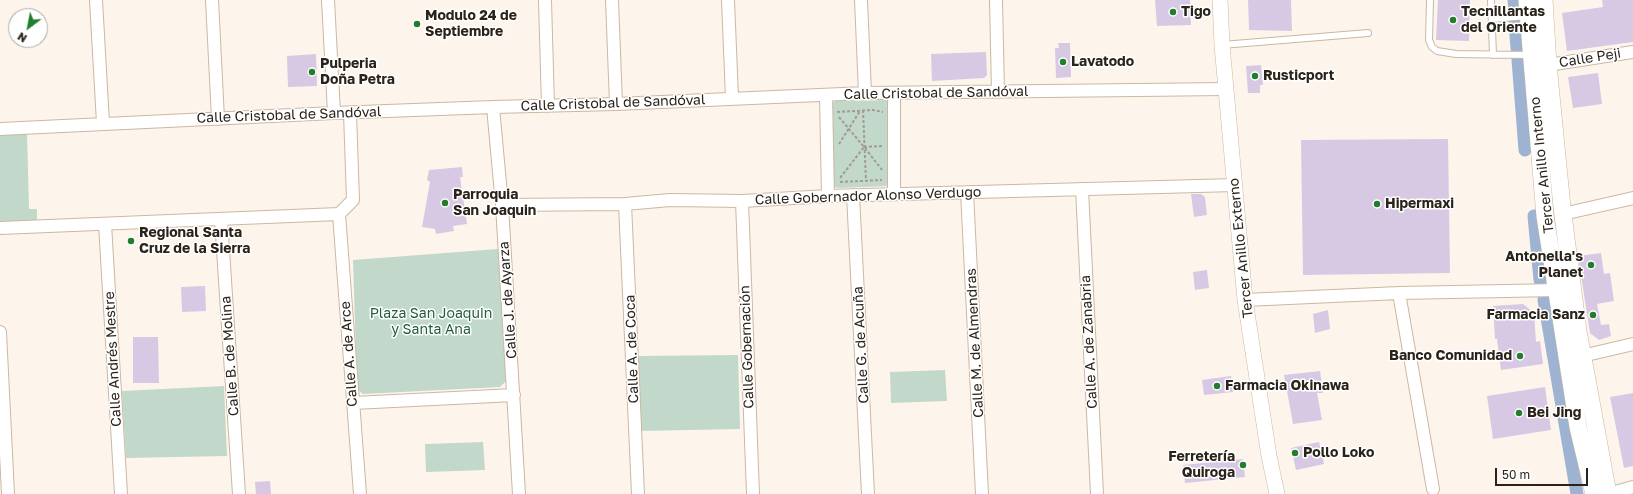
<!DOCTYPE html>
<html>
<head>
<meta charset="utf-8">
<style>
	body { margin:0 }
	#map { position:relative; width:1633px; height:494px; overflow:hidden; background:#fdf5ec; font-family:"Golos Text",sans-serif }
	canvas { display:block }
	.north { position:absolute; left:8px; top:8px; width:40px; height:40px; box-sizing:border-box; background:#fff; border:1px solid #aaa7a3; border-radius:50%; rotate:212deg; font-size:11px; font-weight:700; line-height:16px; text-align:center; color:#2a231a }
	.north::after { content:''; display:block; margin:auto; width:14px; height:18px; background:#237d2d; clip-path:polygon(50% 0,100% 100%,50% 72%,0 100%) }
	.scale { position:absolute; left:1495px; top:468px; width:93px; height:18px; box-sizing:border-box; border:2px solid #2a231a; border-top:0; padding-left:5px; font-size:12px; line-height:14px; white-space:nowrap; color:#2a231a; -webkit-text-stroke:3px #fff; paint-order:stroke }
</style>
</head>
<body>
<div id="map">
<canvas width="1633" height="494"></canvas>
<div class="north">N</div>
<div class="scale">50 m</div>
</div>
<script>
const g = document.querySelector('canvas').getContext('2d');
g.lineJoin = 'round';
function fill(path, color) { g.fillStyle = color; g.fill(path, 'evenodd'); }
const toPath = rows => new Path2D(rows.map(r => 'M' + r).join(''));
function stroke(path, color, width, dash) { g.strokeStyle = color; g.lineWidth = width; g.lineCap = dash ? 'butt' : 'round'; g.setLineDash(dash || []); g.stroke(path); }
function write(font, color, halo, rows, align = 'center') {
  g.font = font + ' "Golos Text",sans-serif'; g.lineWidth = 3; g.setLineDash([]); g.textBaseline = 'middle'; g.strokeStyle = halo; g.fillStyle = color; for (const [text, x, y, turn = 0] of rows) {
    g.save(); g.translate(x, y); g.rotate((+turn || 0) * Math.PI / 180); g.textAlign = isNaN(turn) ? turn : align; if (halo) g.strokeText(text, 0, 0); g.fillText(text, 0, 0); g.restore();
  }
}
const green = toPath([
	[890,100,890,186,839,188,834,187,831,183,831,105,835,101],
	[27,132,29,209,37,209,37,220,0,222,0,134],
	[498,249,506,381,500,387,363,394,357,389,353,260],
	[738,355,740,429,639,431,635,356],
	[945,370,947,401,891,403,890,372],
	[224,386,227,456,126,458,122,391],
	[483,442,485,470,426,472,425,444]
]);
const canal = toPath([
	[1514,0,1515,11],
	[1515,23,1517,48],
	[1518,60,1525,150],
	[1534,216,1540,280],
	[1544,300,1577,494]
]);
const building = toPath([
	[1155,0,1190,0,1191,25,1157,26],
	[1248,0,1291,0,1292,31,1249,30],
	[1438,0,1470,0,1469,41,1436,40],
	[1602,0,1633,0,1633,42,1567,51,1562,13,1603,7],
	[1058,43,1070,43,1071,77,1056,78,1055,48,1059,48],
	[986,52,987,75,984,78,932,81,931,54],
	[316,54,317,86,288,87,287,56],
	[1261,65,1263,85,1260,85,1260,93,1248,93,1246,66],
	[1598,73,1602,104,1573,108,1568,77],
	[1448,139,1450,273,1303,275,1301,140],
	[462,167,463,177,460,177,467,224,453,226,454,231,436,234,435,229,422,227,430,182,427,180,429,170],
	[1191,194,1201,194,1205,197,1207,215,1194,217],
	[1601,253,1604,274,1610,273,1614,301,1597,304,1601,325,1609,324,1611,336,1599,340,1590,333,1578,256],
	[1207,270,1209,288,1195,290,1193,272],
	[205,286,206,311,182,312,181,287],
	[1523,304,1534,313,1536,342,1540,341,1543,364,1501,370,1497,339,1495,339,1493,306],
	[1328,310,1330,329,1315,333,1313,314],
	[133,337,158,337,159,383,133,383],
	[1320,371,1323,393,1317,393,1322,420,1293,424,1284,375],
	[1231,376,1233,392,1204,395,1202,380],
	[1545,387,1551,430,1493,439,1487,396],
	[1633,393,1633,466,1624,468,1610,397],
	[1319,442,1324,464,1296,470,1291,448],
	[1243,459,1245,477,1185,483,1183,465],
	[270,481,271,494,256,494,255,482]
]);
const path = toPath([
	[863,110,866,181],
	[837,112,873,110,883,112],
	[839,117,864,147,840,178],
	[839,144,860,111],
	[864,147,883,146],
	[865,148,882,170],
	[840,182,882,180]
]);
const service = toPath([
	[1430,0,1429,40,1432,47,1437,51,1456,54,1531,55],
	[1491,0,1493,55],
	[1492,19,1527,16],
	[1222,45,1368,33]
]);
const minor = toPath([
	[96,0,103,123],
	[212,0,218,119],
	[328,0,334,113],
	[545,0,548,106],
	[612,0,616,104],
	[728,0,732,98],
	[861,0,865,93],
	[996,0,998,92],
	[1548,65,1633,52],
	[894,93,894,194],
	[826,95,828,196],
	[493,107,502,205,519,494],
	[0,129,334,113,493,107,616,104,865,93,1226,89],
	[1082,189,1097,494],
	[967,192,982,494],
	[853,195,868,494],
	[742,201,753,494],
	[625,204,638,494],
	[502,205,625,204,670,200,742,201,828,196,1235,185],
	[339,214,360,494],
	[339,214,353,200,350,113],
	[1563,214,1633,198],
	[221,219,239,494],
	[105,224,121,494],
	[0,228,339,214],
	[1399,293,1433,489],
	[1245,300,1399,293,1558,290],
	[0,332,8,494],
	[1582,356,1633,344],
	[353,403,514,395],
	[1608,494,1633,487]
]);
const tertiary = toPath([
	[1220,0,1222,45,1245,300,1269,456,1277,494]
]);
const secondary = toPath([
	[1527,0,1545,216,1578,427,1594,494],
	[1544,0,1548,65,1562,207,1578,331,1608,494]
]);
const markers = [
	[1173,12,4,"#237d2d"],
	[1453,20,4,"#237d2d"],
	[417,24,4,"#237d2d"],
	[1063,62,4,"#237d2d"],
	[312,72,4,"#237d2d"],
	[1255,76,4,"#237d2d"],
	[445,203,4,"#237d2d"],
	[1377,204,4,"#237d2d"],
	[131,241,4,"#237d2d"],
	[1591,265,4,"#237d2d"],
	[1593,315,4,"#237d2d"],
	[1520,356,4,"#237d2d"],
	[1217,386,4,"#237d2d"],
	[1519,413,4,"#237d2d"],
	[1295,453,4,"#237d2d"],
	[1243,465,4,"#237d2d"]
];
const poiNames = [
	["Tigo",1181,12],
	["Tecnillantas",1461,12],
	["del Oriente",1461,28],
	["Modulo 24 de",425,16],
	["Septiembre",425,32],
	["Lavatodo",1071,62],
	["Pulperia",320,64],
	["Doña Petra",320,80],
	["Rusticport",1263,76],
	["Parroquia",453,195],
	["San Joaquin",453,211],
	["Hipermaxi",1385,204],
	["Regional Santa",139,233],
	["Cruz de la Sierra",139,249],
	["Antonella's",1583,257,"right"],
	["Planet",1583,273,"right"],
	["Farmacia Sanz",1585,315,"right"],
	["Banco Comunidad",1512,356,"right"],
	["Farmacia Okinawa",1225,386],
	["Bei Jing",1527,413],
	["Pollo Loko",1303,453],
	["Ferretería",1235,457,"right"],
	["Quiroga",1235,473,"right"]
];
const streetNames = [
	["Calle Peji",1590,58,-9],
	["Calle Cristobal de Sandóval",936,93,-1],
	["Calle Cristobal de Sandóval",613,103,-2],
	["Calle Cristobal de Sandóval",289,115,-2],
	["Tercer Anillo Interno",1542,165,-96],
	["Calle Gobernador Alonso Verdugo",868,196,-2],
	["Tercer Anillo Externo",1241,248,-96],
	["Calle J. de Ayarza",508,300,-94],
	["Calle A. de Zanabria",1089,342,-93],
	["Calle M. de Almendras",975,343,-93],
	["Calle G. de Acuña",861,345,-93],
	["Calle Gobernación",747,347,-92],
	["Calle A. de Coca",632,349,-92],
	["Calle A. de Arce",349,354,-94],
	["Calle B. de Molina",230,356,-94],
	["Calle Andrés Mestre",113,359,-93]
];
const parkNames = [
	["Plaza San Joaquin",431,314],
	["y Santa Ana",431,330]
];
fill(green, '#c2d8ca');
stroke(canal, '#9eb3d1', 13);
fill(building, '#d7c9e3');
stroke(service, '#ccb7a1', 8);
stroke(minor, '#ccb7a1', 14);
stroke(tertiary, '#ccb7a1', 16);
stroke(secondary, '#ccb7a1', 18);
stroke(path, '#a39b92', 2, [3, 2]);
stroke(service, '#fff', 6);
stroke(minor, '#fff', 12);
stroke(tertiary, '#fff', 15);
stroke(secondary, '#fff', 17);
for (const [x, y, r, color] of markers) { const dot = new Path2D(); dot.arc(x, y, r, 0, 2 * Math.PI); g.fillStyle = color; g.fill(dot); stroke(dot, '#fff', 1.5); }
write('bold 14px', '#2a231a', '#fff', poiNames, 'left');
write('14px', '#2a231a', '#fff', streetNames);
write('14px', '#235d3e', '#fff', parkNames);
</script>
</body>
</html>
